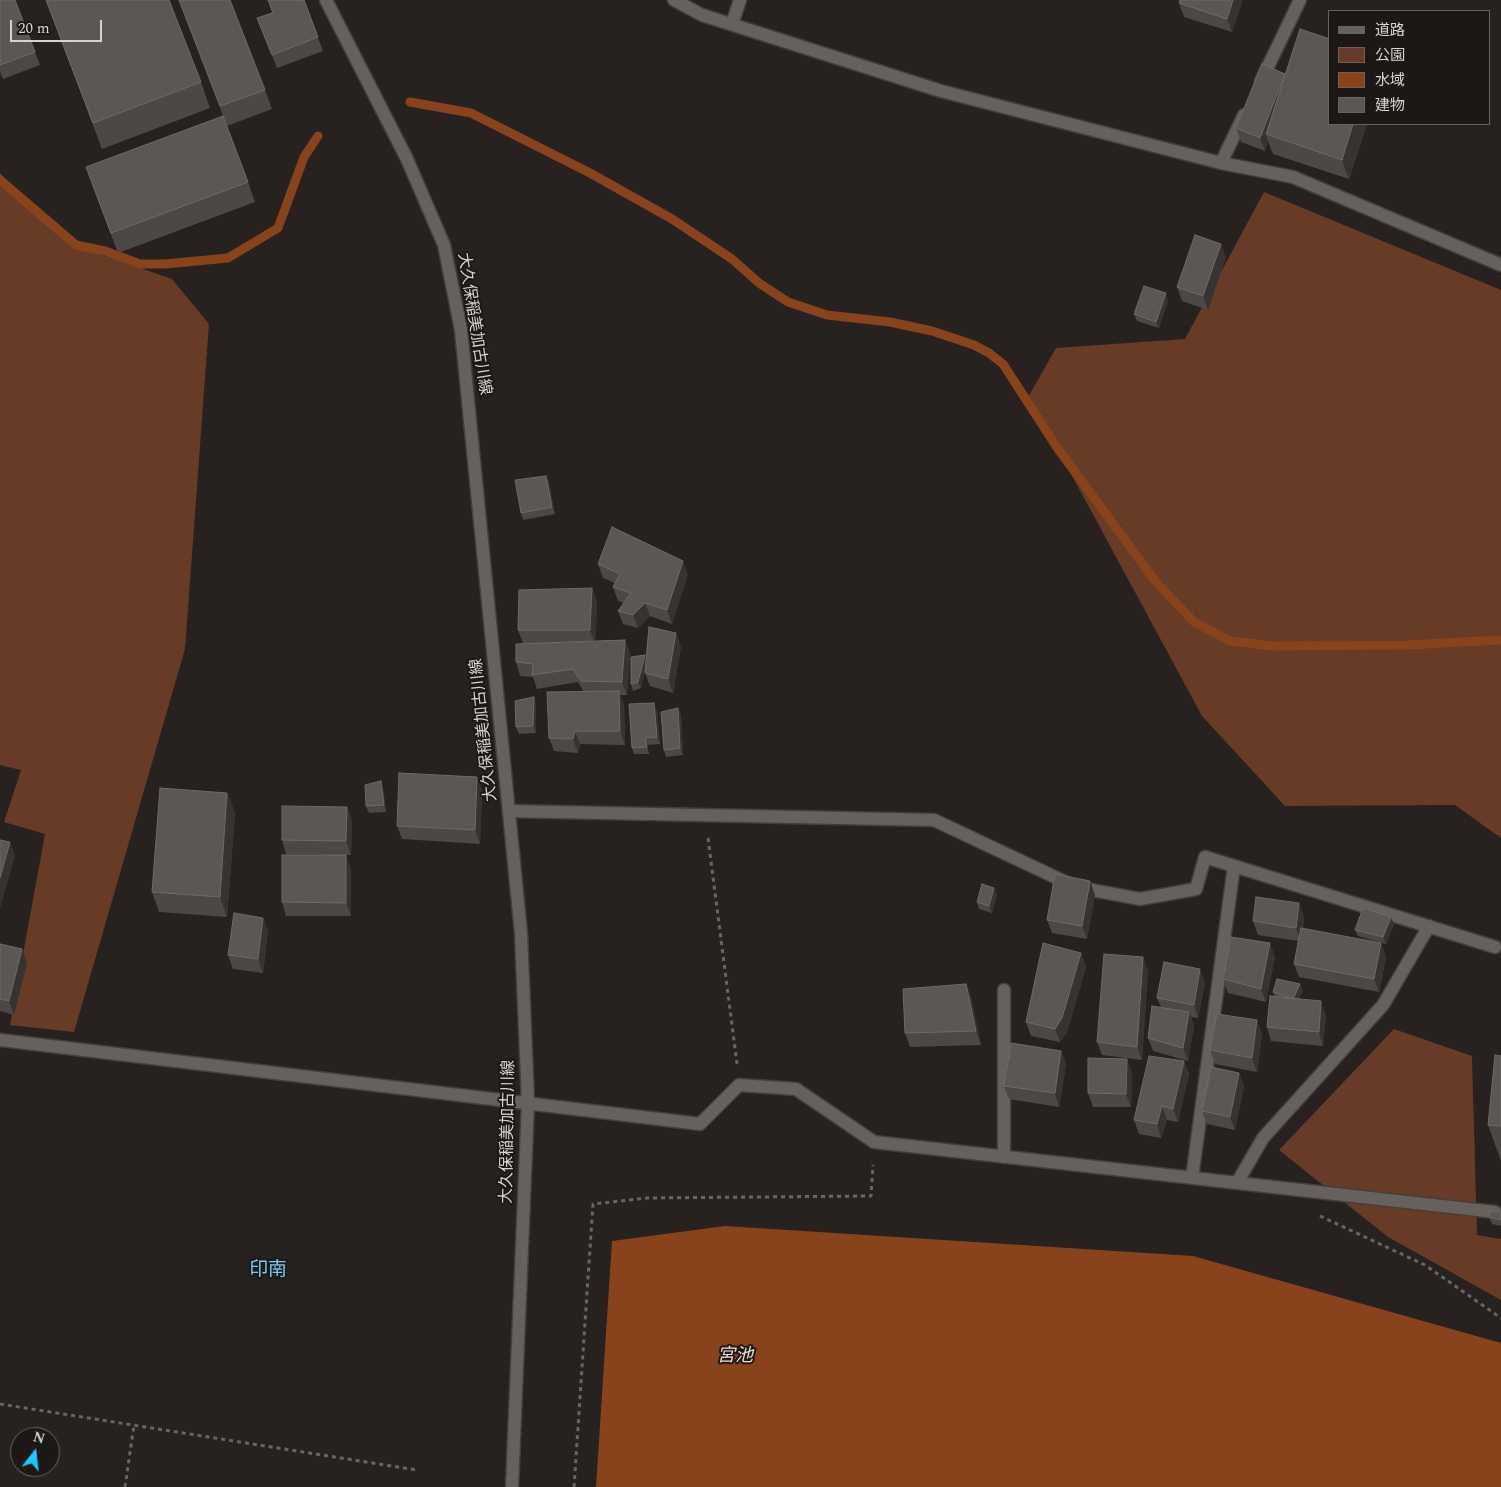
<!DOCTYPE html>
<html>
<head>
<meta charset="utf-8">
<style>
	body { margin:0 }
	#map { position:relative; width:1501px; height:1487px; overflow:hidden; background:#27221f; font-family:Spectral,"Noto Sans JP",serif }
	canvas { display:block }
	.legend { position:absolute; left:1328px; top:10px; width:162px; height:115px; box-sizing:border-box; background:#1d1816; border:1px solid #676361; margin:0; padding:6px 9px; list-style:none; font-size:15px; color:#d6d3d1 }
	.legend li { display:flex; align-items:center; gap:10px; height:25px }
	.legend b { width:25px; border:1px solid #676361 }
	.north { position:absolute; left:10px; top:1427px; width:50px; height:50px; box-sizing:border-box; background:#1d1816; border:1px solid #676361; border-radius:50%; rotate:16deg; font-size:14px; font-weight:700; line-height:20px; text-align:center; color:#d6d3d1 }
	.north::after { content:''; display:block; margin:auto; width:18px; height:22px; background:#1cc9fc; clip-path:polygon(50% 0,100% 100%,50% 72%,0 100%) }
	.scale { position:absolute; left:10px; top:20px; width:92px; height:22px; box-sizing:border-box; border:2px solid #d6d3d1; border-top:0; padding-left:6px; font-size:15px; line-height:18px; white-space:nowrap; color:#d6d3d1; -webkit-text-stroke:4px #1d1816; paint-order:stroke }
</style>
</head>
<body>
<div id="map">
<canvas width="1501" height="1487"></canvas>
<ul class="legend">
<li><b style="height:6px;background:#67615e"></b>道路</li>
<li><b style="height:14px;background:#673b25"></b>公園</li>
<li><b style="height:14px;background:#89431c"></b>水域</li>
<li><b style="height:14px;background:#5c5654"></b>建物</li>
</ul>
<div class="north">N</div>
<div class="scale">20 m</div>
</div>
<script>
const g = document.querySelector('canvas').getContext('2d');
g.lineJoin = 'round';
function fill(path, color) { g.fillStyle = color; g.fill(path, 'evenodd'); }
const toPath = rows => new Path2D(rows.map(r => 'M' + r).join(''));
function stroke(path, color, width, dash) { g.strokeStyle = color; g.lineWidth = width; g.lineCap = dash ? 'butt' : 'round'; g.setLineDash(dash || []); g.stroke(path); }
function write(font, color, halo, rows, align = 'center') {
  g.font = font + ' Spectral,"Noto Sans JP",serif'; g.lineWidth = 4; g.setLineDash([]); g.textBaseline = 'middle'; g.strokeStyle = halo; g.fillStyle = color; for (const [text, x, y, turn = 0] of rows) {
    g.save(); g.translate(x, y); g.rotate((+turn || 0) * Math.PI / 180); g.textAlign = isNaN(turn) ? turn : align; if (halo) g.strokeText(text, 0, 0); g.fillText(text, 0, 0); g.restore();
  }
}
const green = toPath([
	[0,173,67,243,172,279,209,324,185,649,74,1032,10,1025,45,834,4,822,21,770,0,765],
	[1264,192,1501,290,1501,838,1455,805,1285,806,1202,716,1056,446,1027,399,1056,348,1185,339],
	[1394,1029,1472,1056,1477,1235,1501,1239,1501,1300,1388,1237,1279,1150]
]);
const water = toPath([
	[725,1226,1193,1256,1501,1343,1501,1487,596,1487,612,1241]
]);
const stream = toPath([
	[410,102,471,113,590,173,672,219,732,259,759,283,788,302,827,315,890,322,932,331,974,345,989,353,1003,364,1058,449,1156,582,1194,622,1230,641,1272,646,1406,645,1501,640],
	[0,180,76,245,105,251,140,264,165,264,228,258,278,228,304,157,318,136]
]);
const path = toPath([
	[708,838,737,1064],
	[1320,1216,1425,1265,1501,1318],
	[0,1404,417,1470],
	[125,1487,134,1425],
	[574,1487,593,1204,647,1198,871,1196,873,1165]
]);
const street = toPath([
	[674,0,702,15,941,91,1221,163,1293,177,1501,265],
	[732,24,740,0],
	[1261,81,1300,0],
	[1221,163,1244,115],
	[509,811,934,820,1076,887,1140,899,1196,889,1205,857,1495,947],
	[1004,990,1004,1157],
	[0,1040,700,1124,739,1085,796,1089,874,1142,1495,1212],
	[1192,1178,1234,866],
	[1237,1183,1263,1138,1383,1005,1429,926]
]);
const secondary = toPath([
	[326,0,407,159,444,245,461,330,521,933,528,1103,512,1487]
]);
const wall = toPath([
	[0,0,15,0,40,65,3,79,0,72],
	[46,0,201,82,210,108,102,149],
	[179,0,265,90,272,109,227,126],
	[304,0,323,51,277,68,257,18],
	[1180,0,1241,0,1242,2,1232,32,1184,17,1179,3],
	[1330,124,1367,124,1349,179,1273,154,1268,141,1265,151,1241,142,1236,128],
	[248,182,255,202,118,253,93,187],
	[1226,257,1208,310,1182,301,1177,287],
	[1168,300,1159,328,1137,321,1134,314],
	[546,476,549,483,555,514,523,520,521,513],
	[598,564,688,574,672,624,650,616,638,628,623,624,618,611,624,603,618,601,613,587,615,583,603,578],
	[592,588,597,602,595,641,625,640,630,654,627,695,620,695,624,705,625,745,580,744,578,753,554,751,549,738,584,692,578,682,537,689,533,677,520,676,516,662,523,643,518,630],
	[676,633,681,647,673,693,650,686,645,673,645,670,641,688,633,691,631,684],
	[536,703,536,733,519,734,516,727],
	[657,710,660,744,647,745,649,754,634,754,632,748],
	[681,714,683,755,666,757,664,750],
	[383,788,386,812,369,813,366,806],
	[482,790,480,844,402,839,397,826],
	[227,793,235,813,227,917,159,912,152,892],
	[347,807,352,821,351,855,286,854,282,840],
	[351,869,351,916,286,916,282,902],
	[1090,881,1095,895,1087,939,1052,933,1047,920],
	[997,894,992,913,979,909,977,902],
	[1299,903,1304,917,1303,929,1381,943,1386,957,1379,992,1299,977,1294,964,1298,941,1258,935,1253,921],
	[263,918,268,931,263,973,233,969,228,955],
	[1394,924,1386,944,1358,936,1355,930],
	[0,944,22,949,27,963,14,1015,0,1011],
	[1081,953,1086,967,1067,1032,1060,1042,1031,1036,1026,1022],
	[1275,956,1266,1002,1228,993,1223,979],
	[1143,957,1148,971,1142,1060,1102,1055,1097,1042],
	[1205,983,1198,1018,1191,1017,1194,1026,1188,1061,1153,1051,1148,1038,1161,1007,1157,998],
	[966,984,971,997,981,1045,910,1047,905,1033],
	[1303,991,1298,999,1326,1015,1323,1046,1271,1041,1267,1027,1275,997,1273,992],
	[1262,1033,1257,1072,1215,1064,1210,1050],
	[1061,1051,1066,1064,1059,1107,1009,1099,1004,1086],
	[1501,1056,1501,1161,1488,1125],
	[1184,1061,1189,1074,1178,1122,1167,1120,1161,1138,1139,1134,1134,1120],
	[1132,1072,1131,1107,1093,1107,1088,1093],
	[1239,1073,1244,1086,1235,1130,1207,1124,1202,1111],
	[1501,1212,1501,1226,1492,1224,1489,1217]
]);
const shadedWall = toPath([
	[1233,0,1241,0,1242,2,1232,32,1227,19],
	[1285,74,1271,136,1266,134,1268,141,1265,151,1260,138],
	[1353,124,1367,124,1349,179,1342,160],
	[1221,244,1226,257,1208,310,1203,296],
	[1166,293,1168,300,1159,328,1156,322],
	[546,476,549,483,555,514,552,507],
	[683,561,688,574,672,624,667,610],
	[592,588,597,602,595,644,590,630],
	[645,603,650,616,638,628,633,615],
	[676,633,681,647,673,693,668,679],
	[625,640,630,654,627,695,622,682],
	[645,655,647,661,641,688,638,682],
	[619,691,624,705,625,745,620,731],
	[534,697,536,703,536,733,533,726],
	[654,703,657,710,660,744,657,737],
	[678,708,681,714,683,755,680,748],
	[575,731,580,744,578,753,573,739],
	[477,777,482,790,480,844,475,830],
	[381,781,383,788,386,812,384,805],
	[227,793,235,813,227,917,220,897],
	[347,807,352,821,351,855,346,841],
	[10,842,15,856,0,909,0,878],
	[346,855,351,869,351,916,346,903],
	[1090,881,1095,895,1087,939,1082,926],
	[994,888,997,894,992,913,989,906],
	[1299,903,1304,917,1301,941,1296,928],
	[1391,917,1394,924,1386,944,1383,937],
	[263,918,268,931,263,973,258,959],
	[1270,943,1275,956,1266,1002,1261,989],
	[1381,943,1386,957,1379,992,1374,979],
	[22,949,27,963,14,1015,9,1001],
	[1081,953,1086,967,1067,1032,1060,1042,1055,1029],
	[1143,957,1148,971,1142,1060,1137,1047],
	[1200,969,1205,983,1198,1018,1194,1005],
	[966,984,971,997,981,1045,976,1031],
	[1300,984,1303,991,1295,1006,1293,999],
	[1321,1001,1326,1015,1323,1046,1319,1032],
	[1189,1012,1194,1026,1188,1061,1183,1048],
	[1257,1020,1262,1033,1257,1072,1252,1058],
	[1061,1051,1066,1064,1059,1107,1055,1093],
	[1127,1059,1132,1072,1131,1107,1126,1094],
	[1184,1061,1189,1074,1178,1122,1173,1109],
	[1239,1073,1244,1086,1235,1130,1230,1117],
	[1162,1106,1167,1120,1161,1138,1157,1124]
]);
const building = toPath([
	[0,0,15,0,35,52,0,65,0,0],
	[46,0,169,0,201,82,93,123,46,0],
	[179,0,230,0,265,90,220,106,179,0],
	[268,0,304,0,318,37,272,55,257,18,273,13,268,0],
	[1180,0,1233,0,1227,19,1179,3,1180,0],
	[1300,29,1330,39,1330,124,1353,124,1342,160,1266,134,1300,29],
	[1262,64,1285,74,1260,138,1236,128,1262,64],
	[223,116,248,182,111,233,86,167,223,116],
	[1195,235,1221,244,1203,296,1177,287,1195,235],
	[1144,286,1166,293,1156,322,1134,314,1144,286],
	[546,476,552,507,521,513,515,480,546,476],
	[612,527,683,561,667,610,645,603,633,615,618,611,631,593,613,587,620,574,598,564,612,527],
	[592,588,590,630,518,630,519,590,592,588],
	[649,627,676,633,668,679,645,673,649,627],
	[625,640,622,682,581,681,573,669,532,675,533,664,516,662,516,644,625,640],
	[645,655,638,682,631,684,631,657,645,655],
	[619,691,620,731,575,731,573,739,549,738,547,692,619,691],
	[534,697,533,726,516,727,515,701,534,697],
	[654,703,657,737,645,738,647,747,632,748,629,704,654,703],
	[678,708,680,748,664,750,661,712,678,708],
	[399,773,477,777,475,830,397,826,399,773],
	[381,781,384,805,366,806,365,785,381,781],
	[160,788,227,793,220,897,152,892,160,788],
	[282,806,347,807,346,841,282,840,282,806],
	[0,840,10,842,0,878,0,840],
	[282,855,346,855,346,903,282,902,282,855],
	[1055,874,1090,881,1082,926,1047,920,1055,874],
	[982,884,994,888,989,906,977,902,982,884],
	[1256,897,1299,903,1296,928,1253,921,1256,897],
	[1363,908,1391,917,1383,937,1355,930,1363,908],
	[234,913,263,918,258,959,228,955,234,913],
	[1301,928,1381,943,1374,979,1294,964,1301,928],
	[1231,937,1270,943,1261,989,1223,979,1231,937],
	[1043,943,1081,953,1062,1018,1055,1029,1026,1022,1043,943],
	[0,944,22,949,9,1001,0,999,0,944],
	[1104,954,1143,957,1137,1047,1097,1042,1104,954],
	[1164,962,1200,969,1194,1005,1157,998,1164,962],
	[1277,979,1300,984,1293,999,1273,992,1277,979],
	[966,984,976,1031,905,1033,903,989,966,984],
	[1270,996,1321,1001,1319,1032,1267,1027,1270,996],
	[1152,1006,1189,1012,1183,1048,1148,1038,1152,1006],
	[1217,1014,1257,1020,1252,1058,1210,1050,1217,1014],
	[1011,1043,1061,1051,1055,1093,1004,1086,1011,1043],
	[1495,1055,1501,1056,1501,1126,1488,1125,1495,1055],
	[1149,1056,1184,1061,1173,1109,1162,1106,1157,1124,1134,1120,1149,1056],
	[1088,1058,1127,1059,1126,1094,1088,1093,1088,1058],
	[1211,1067,1239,1073,1230,1117,1202,1111,1211,1067],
	[1491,1211,1501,1212,1501,1220,1489,1217,1491,1211]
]);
const streetNames = [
	["大久保稲美加古川線",473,324,81],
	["大久保稲美加古川線",485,730,-96],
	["大久保稲美加古川線",509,1132,-89]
];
const waterNames = [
	["宮池",735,1357]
];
const quarterNames = [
	["印南",268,1271]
];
fill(green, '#673b25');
fill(water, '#89431c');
stroke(stream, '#89431c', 9);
stroke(street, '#433f3d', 15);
stroke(secondary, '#433f3d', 15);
stroke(path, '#696562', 3, [4, 4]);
stroke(street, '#67615e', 12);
stroke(secondary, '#67615e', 12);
fill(wall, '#4d4846');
fill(shadedWall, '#383230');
fill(building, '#5c5654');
stroke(building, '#6f6a68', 1);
write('16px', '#d6d3d1', '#1d1816', streetNames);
write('italic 18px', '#f2dcd2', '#1d1816', waterNames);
write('19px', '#73cef1', '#1d1816', quarterNames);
</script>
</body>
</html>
